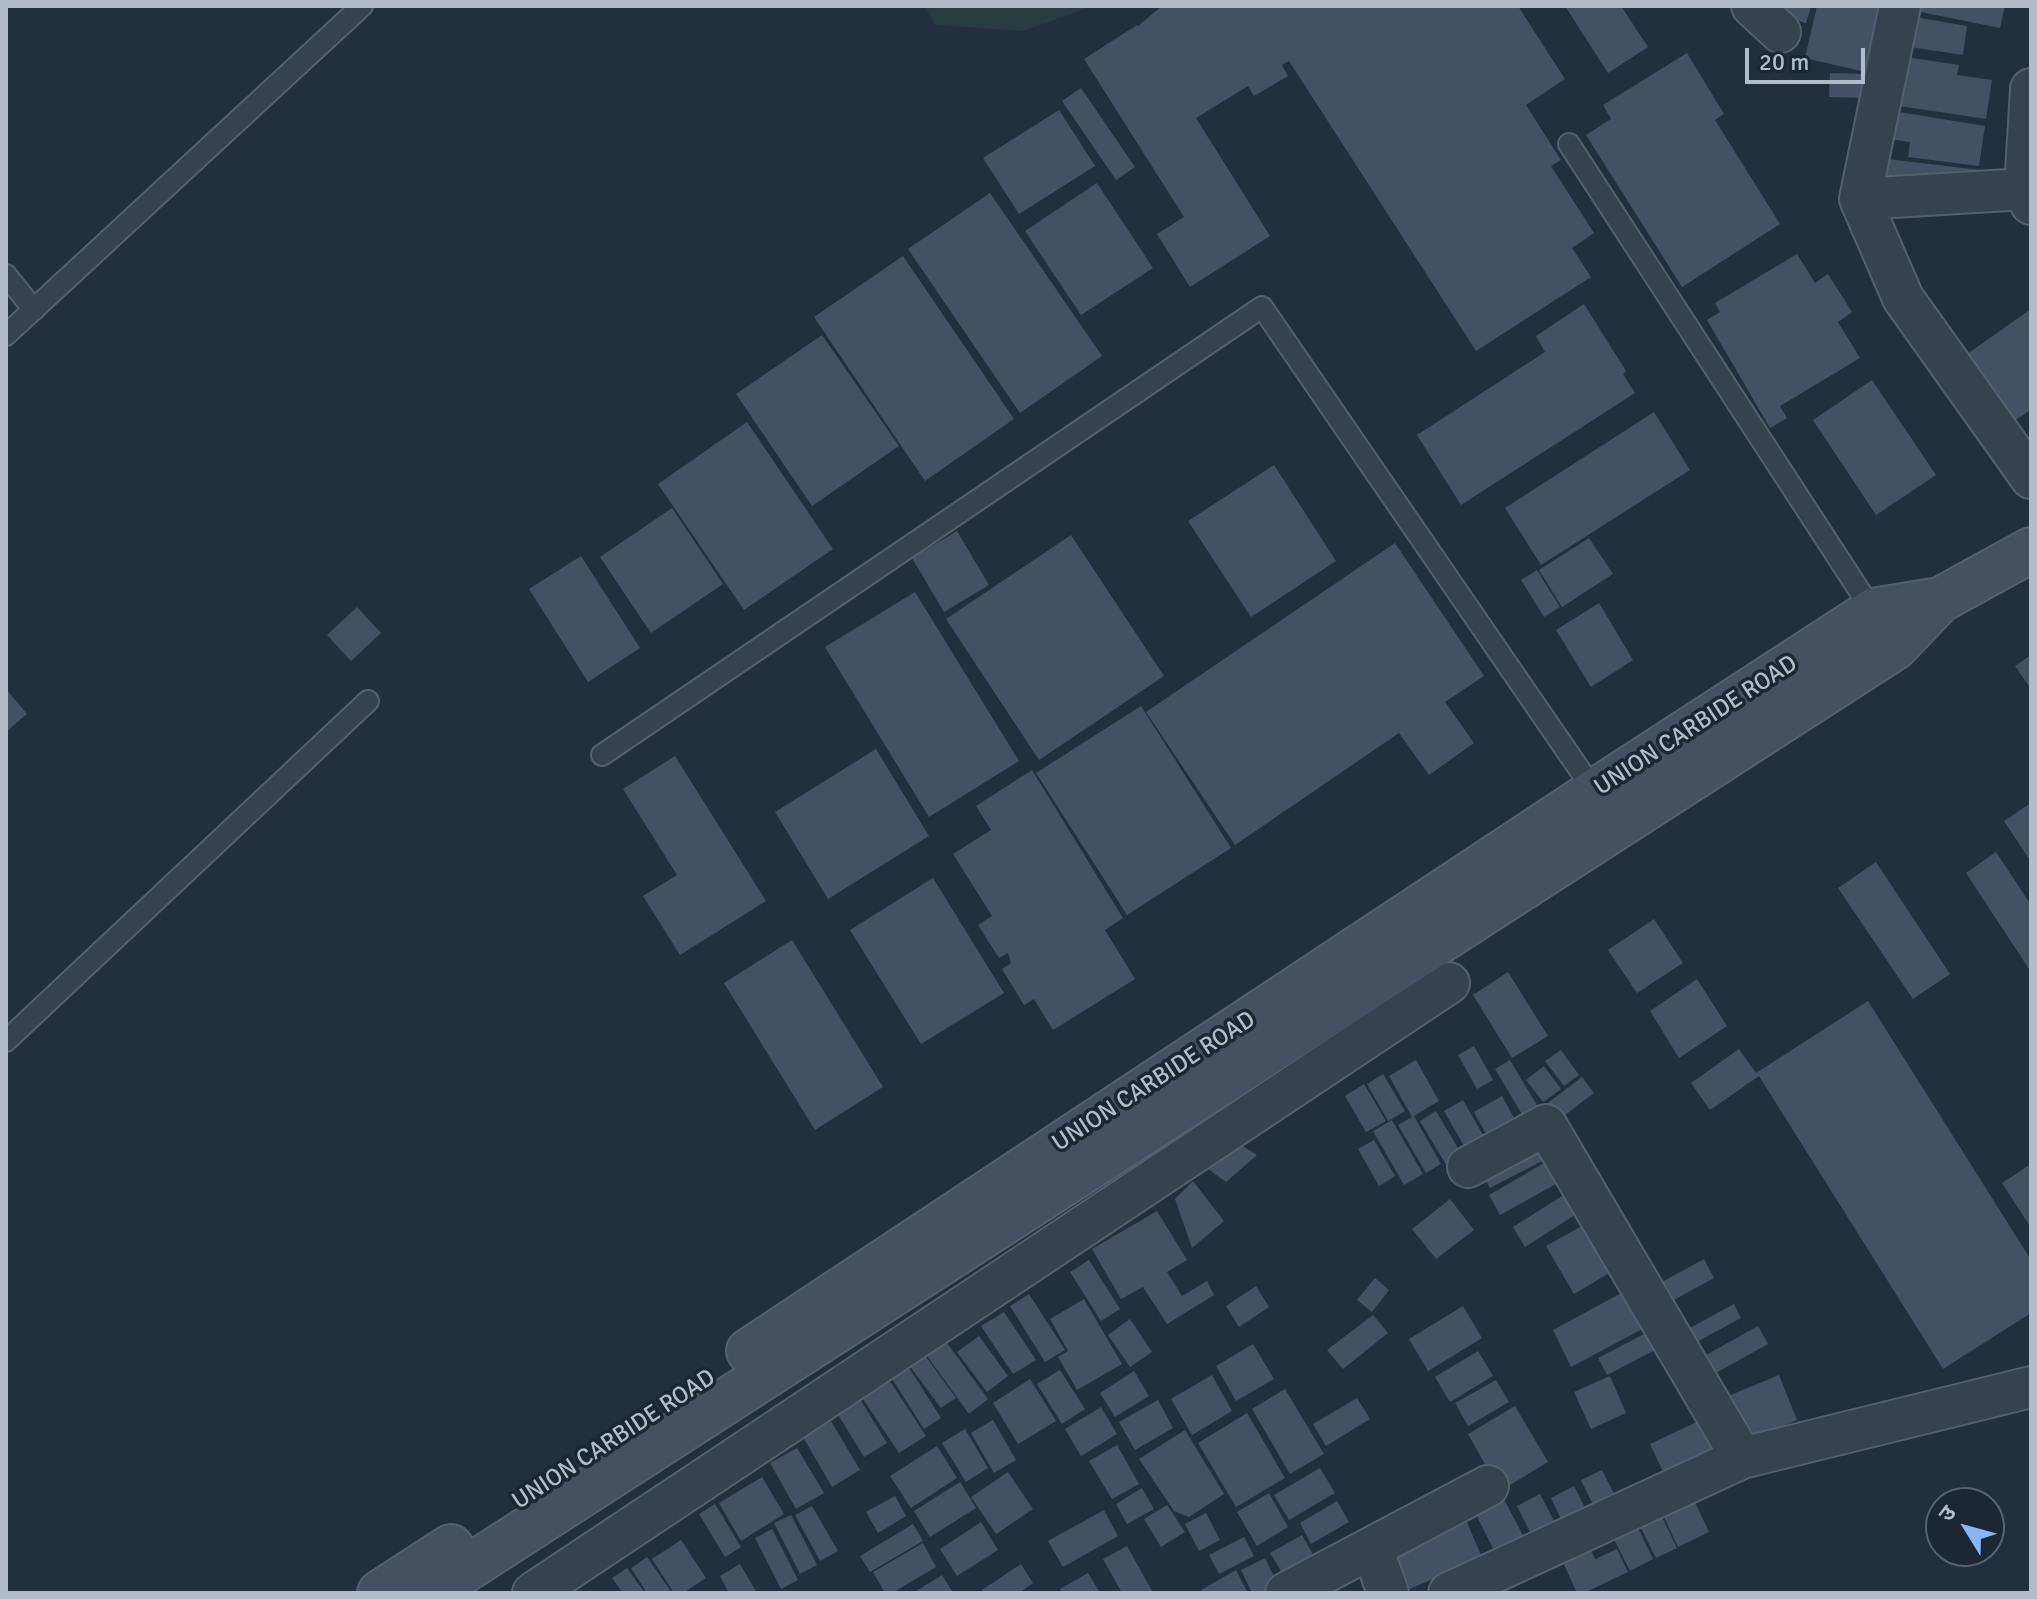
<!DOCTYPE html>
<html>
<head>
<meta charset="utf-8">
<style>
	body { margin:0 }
	#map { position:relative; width:2037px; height:1599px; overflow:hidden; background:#242f3e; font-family:Signika,"Noto Sans Devanagari",sans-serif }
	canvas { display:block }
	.frame { position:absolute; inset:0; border:8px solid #b4bcc9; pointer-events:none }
	.north { position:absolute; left:1925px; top:1487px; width:80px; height:80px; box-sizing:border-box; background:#1d2633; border:2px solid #59626f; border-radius:50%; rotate:307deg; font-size:22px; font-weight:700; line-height:32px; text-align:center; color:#b4bcc9 }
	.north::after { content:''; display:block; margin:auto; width:28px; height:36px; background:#8ab4f8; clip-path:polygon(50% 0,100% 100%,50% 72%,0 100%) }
	.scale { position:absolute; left:1745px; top:48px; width:120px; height:36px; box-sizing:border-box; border:4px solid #b4bcc9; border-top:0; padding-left:10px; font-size:24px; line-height:28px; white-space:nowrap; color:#b4bcc9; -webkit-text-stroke:6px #1d2633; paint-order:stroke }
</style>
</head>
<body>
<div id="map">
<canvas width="2037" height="1599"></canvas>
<div class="frame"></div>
<div class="north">उ</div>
<div class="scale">20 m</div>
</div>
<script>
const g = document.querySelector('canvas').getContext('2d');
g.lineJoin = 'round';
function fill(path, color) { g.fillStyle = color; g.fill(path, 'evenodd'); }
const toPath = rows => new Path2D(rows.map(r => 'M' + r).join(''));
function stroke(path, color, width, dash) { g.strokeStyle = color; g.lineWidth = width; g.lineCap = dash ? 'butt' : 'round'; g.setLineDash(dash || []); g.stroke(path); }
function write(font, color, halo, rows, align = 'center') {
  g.font = font + ' Signika,sans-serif'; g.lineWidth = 7; g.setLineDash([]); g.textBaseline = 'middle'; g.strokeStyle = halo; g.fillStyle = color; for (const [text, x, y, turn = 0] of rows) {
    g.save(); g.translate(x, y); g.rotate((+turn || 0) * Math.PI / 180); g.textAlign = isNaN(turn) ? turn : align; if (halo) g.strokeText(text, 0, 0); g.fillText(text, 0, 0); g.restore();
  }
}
const green = toPath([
	[925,6,1093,6,1023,31,935,25]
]);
const building = toPath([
	[1162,6,1518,6,1565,79,1526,105,1561,160,1551,166,1594,233,1572,248,1591,277,1476,351,1289,61,1282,65,1288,76,1254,96,1248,86,1196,118,1270,236,1190,287,1157,234,1184,217,1084,59,1137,25,1138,26],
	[1565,6,1621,6,1648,47,1608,73],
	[1760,6,1811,6,1806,23,1758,10],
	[1817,6,1890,6,1874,74,1805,58],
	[1907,6,2005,6,2000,28,1906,9],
	[1903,15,1967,26,1963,55,1897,45],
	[1687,53,1724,114,1715,120,1780,224,1682,287,1586,135,1611,119,1603,105],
	[1892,55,1959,65,1957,75,1992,80,1986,119,1886,104],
	[1830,73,1866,74,1865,98,1829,97],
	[1081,88,1135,167,1116,180,1062,101],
	[1059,110,1095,166,1019,214,983,158],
	[1887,110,1985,126,1979,166,1908,157,1910,142,1882,138],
	[1879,158,1980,170,1980,188,1874,192],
	[1097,183,1153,268,1081,315,1025,231],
	[990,193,1102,356,1020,413,908,249],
	[1797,254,1815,283,1828,274,1852,312,1838,322,1860,358,1780,406,1787,418,1770,428,1707,320,1720,312,1715,303],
	[903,256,1014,419,925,481,814,317],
	[1584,304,1626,371,1623,374,1635,393,1461,505,1417,435,1545,352,1536,336],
	[2031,309,2031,410,2009,424,1960,359],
	[822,335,899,446,812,506,736,394],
	[1872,380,1936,475,1876,515,1813,420],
	[1654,412,1690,470,1541,565,1505,508],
	[747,422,833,549,744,610,658,484],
	[1274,465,1336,561,1251,617,1188,521],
	[672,508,723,584,651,633,600,557],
	[957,531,989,585,944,612,912,558],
	[1071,535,1164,676,1039,760,946,619],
	[1589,538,1613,574,1562,607,1539,570],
	[1395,543,1484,676,1445,702,1474,743,1429,775,1399,733,1235,845,1146,712],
	[581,556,640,648,588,682,529,589],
	[1537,570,1560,607,1544,617,1521,580],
	[915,592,1019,761,929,817,825,647],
	[1599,603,1633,660,1591,687,1556,630],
	[357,607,381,633,351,661,327,635],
	[2031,655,2031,689,2015,666],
	[6,689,27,714,6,732],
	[1141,706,1231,848,1127,915,1036,773],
	[876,749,929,836,828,899,775,812],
	[675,756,766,901,680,955,643,896,677,875,623,789],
	[1032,770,1123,918,1105,930,1135,979,1053,1030,1034,999,1024,1005,1002,969,1011,963,1008,953,999,958,978,925,992,916,953,854,991,830,976,806],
	[2031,803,2031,862,2004,821],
	[1996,852,2031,905,2031,972,1966,873],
	[1876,862,1950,974,1913,999,1838,888],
	[933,878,1004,993,921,1044,850,930],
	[1654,919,1683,963,1637,993,1608,950],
	[792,940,883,1087,815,1130,724,983],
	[1508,972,1548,1036,1512,1058,1473,995],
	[1697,979,1727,1026,1679,1058,1650,1011],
	[1868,1001,2031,1260,2031,1313,1943,1369,1759,1076,1710,1110,1691,1083,1739,1049,1756,1073],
	[1474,1046,1493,1080,1477,1089,1458,1055],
	[1561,1050,1579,1075,1564,1086,1545,1061],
	[1416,1060,1439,1101,1412,1117,1389,1076],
	[1510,1060,1538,1107,1523,1116,1495,1069],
	[1544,1066,1561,1089,1543,1102,1526,1080],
	[1383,1074,1405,1111,1388,1121,1367,1084],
	[1582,1077,1594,1093,1553,1124,1541,1108],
	[1364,1084,1386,1121,1366,1132,1345,1096],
	[1502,1096,1521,1131,1493,1147,1474,1112],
	[1463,1100,1491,1149,1472,1160,1444,1111],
	[1436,1111,1468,1165,1452,1175,1420,1121],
	[1414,1116,1441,1164,1426,1173,1398,1125],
	[1392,1120,1423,1174,1404,1185,1373,1131],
	[1530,1137,1542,1161,1490,1188,1478,1164],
	[1233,1140,1257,1155,1226,1182,1204,1166],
	[1374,1140,1395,1176,1379,1186,1358,1149],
	[1551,1159,1563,1180,1500,1215,1489,1195],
	[2031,1164,2031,1228,2002,1183],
	[1193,1181,1224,1221,1192,1248,1175,1199],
	[1570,1191,1581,1211,1525,1247,1513,1227],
	[1450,1199,1474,1230,1436,1259,1412,1229],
	[1157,1211,1187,1260,1167,1272,1182,1296,1207,1281,1214,1295,1167,1324,1143,1287,1121,1299,1092,1249],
	[1589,1222,1616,1269,1574,1294,1546,1246],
	[1704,1259,1714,1278,1661,1307,1651,1288],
	[1089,1260,1120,1309,1101,1321,1070,1272],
	[1375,1278,1389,1290,1372,1312,1357,1300],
	[1256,1286,1269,1307,1239,1327,1226,1306],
	[1627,1290,1646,1327,1571,1367,1553,1330],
	[1029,1294,1065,1350,1045,1362,1010,1306],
	[1084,1299,1122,1364,1077,1390,1058,1357,1068,1351,1050,1319],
	[1734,1304,1741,1318,1682,1350,1675,1336],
	[1463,1306,1482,1338,1428,1371,1409,1339],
	[1004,1312,1036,1360,1013,1374,981,1326],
	[1373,1315,1388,1333,1343,1369,1327,1350],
	[1130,1319,1152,1352,1130,1367,1108,1335],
	[1758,1326,1768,1344,1707,1378,1697,1360],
	[1650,1331,1659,1348,1607,1375,1598,1358],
	[941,1335,988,1399,969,1414,922,1349],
	[979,1336,1008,1376,987,1392,957,1352],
	[1253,1344,1274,1379,1236,1401,1216,1366],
	[921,1350,956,1398,941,1408,906,1361],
	[1478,1351,1493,1376,1450,1402,1435,1377],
	[906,1363,941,1418,924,1429,889,1374],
	[1060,1370,1085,1409,1062,1424,1037,1384],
	[1134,1371,1149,1396,1115,1417,1100,1393],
	[1212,1375,1232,1411,1192,1435,1171,1399],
	[1779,1375,1797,1420,1739,1444,1721,1399],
	[1610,1376,1626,1413,1591,1429,1574,1392],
	[888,1378,926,1436,899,1453,861,1396],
	[1030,1379,1056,1421,1018,1444,993,1403],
	[1496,1380,1509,1402,1468,1426,1455,1403],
	[1285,1389,1324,1454,1290,1474,1252,1409],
	[1357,1398,1370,1419,1326,1446,1313,1424],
	[860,1399,887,1443,864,1457,837,1413],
	[1158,1400,1173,1428,1135,1450,1119,1422],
	[1515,1406,1548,1462,1500,1491,1468,1434],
	[1101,1407,1117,1434,1081,1456,1065,1429],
	[1247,1413,1285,1478,1236,1507,1198,1443],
	[1703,1419,1717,1450,1664,1474,1650,1444],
	[993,1420,1016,1460,994,1473,971,1433],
	[831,1421,860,1470,832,1487,803,1437],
	[965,1429,988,1468,966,1482,942,1443],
	[1185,1430,1224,1494,1189,1517,1174,1511,1139,1459],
	[1117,1445,1139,1484,1112,1499,1089,1461],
	[937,1446,957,1478,911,1508,890,1476],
	[797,1448,824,1493,796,1509,770,1463],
	[1320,1468,1335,1493,1289,1520,1274,1495],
	[1602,1470,1622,1510,1601,1521,1581,1480],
	[1008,1472,1033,1509,996,1534,971,1497],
	[762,1477,784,1514,741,1541,719,1503],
	[960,1482,976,1508,930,1537,914,1511],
	[1574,1486,1593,1524,1569,1536,1551,1498],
	[1142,1488,1154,1509,1127,1524,1116,1504],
	[1500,1492,1526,1541,1497,1556,1472,1507],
	[1269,1493,1288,1527,1257,1546,1237,1512],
	[1540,1494,1563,1538,1539,1550,1517,1506],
	[895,1496,906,1516,878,1533,866,1512],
	[1693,1498,1709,1532,1678,1547,1662,1513],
	[1337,1501,1349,1522,1311,1544,1300,1523],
	[715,1504,741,1547,725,1557,699,1514],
	[1167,1505,1185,1532,1161,1547,1144,1519],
	[812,1506,838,1551,820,1561,795,1515],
	[1104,1510,1118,1536,1063,1567,1048,1541],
	[1206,1513,1220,1540,1199,1551,1185,1524],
	[1660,1513,1677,1548,1656,1558,1639,1524],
	[791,1515,817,1565,800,1574,774,1523],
	[1464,1515,1482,1558,1407,1590,1389,1546],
	[981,1522,998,1550,957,1576,940,1549],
	[913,1524,923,1541,870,1572,860,1556],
	[1637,1526,1653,1559,1630,1571,1613,1537],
	[772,1529,798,1580,781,1589,755,1538],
	[1302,1535,1319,1565,1289,1584,1270,1553],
	[1244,1537,1254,1556,1219,1574,1209,1555],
	[681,1540,706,1578,683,1593,674,1593,652,1559],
	[923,1543,936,1567,892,1593,885,1593,873,1572],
	[1589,1545,1595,1559,1617,1549,1628,1572,1584,1593,1577,1593,1561,1558],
	[1127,1546,1152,1591,1148,1593,1122,1593,1103,1559],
	[647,1557,672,1593,647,1593,631,1568],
	[1265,1558,1281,1591,1276,1593,1252,1593,1241,1570],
	[740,1564,757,1593,729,1593,720,1576],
	[1021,1564,1033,1583,1019,1593,983,1593,982,1590],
	[627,1568,645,1593,623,1593,612,1578],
	[1236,1570,1248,1593,1203,1593,1201,1590],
	[1088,1573,1100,1593,1062,1593,1060,1589],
	[942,1575,953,1593,913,1593]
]);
const lane = toPath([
	[1569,144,1874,613],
	[6,275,34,310],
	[6,335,362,6],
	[602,755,1262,307,1597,795],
	[6,1041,368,701]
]);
const street = toPath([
	[1752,6,1780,32],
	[1900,6,1860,199,2025,189],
	[2031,89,2025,189,2031,204],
	[1860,199,1903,298,2031,478],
	[1468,1167,1546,1125,1742,1458],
	[1372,1548,1388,1593],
	[533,1593,1449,983],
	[1286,1593,1488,1486],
	[1449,1593,1742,1458,2031,1387]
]);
const secondary = toPath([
	[749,1351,1594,792,1873,611,1940,600],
	[380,1593,451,1547],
	[429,1593,1895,647,1940,600,2031,550]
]);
const streetNames = [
	["UNION CARBIDE ROAD",1696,726,-33],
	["UNION CARBIDE ROAD",1154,1082,-33],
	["UNION CARBIDE ROAD",614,1440,-33]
];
fill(green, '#263c3f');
fill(building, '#455162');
stroke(lane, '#565f6c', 24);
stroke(street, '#565f6c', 44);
stroke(secondary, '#565f6c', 48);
stroke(lane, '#38414e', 20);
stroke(street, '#38414e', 40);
stroke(secondary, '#465061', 44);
write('24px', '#b4bcc9', '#1d2633', streetNames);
</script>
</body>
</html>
